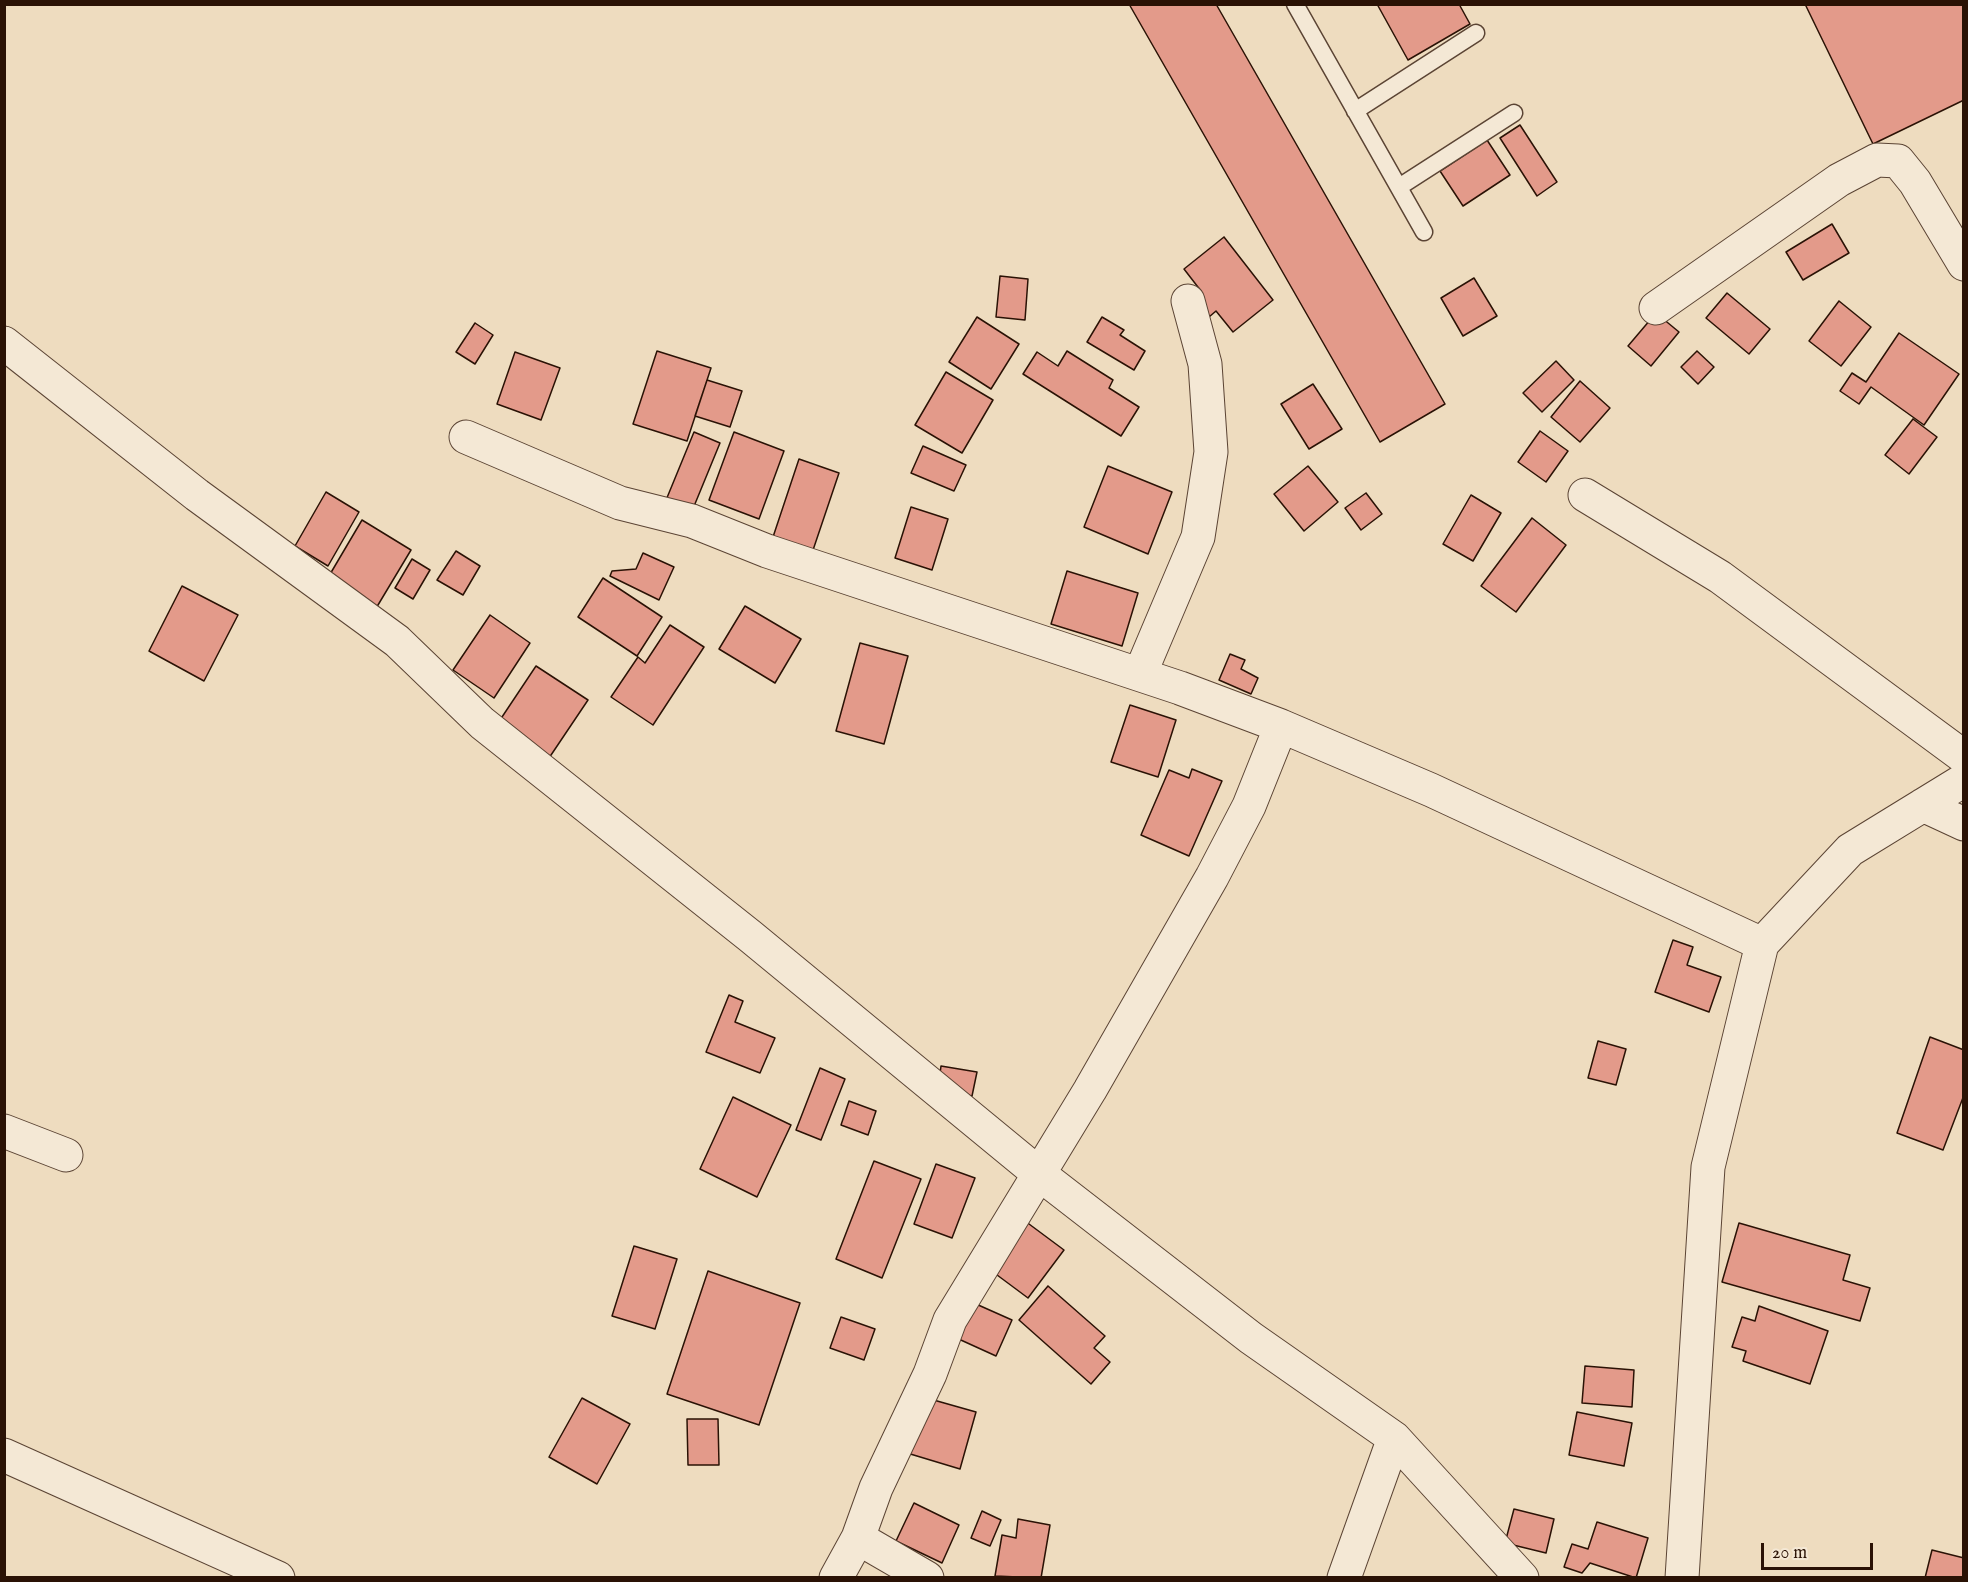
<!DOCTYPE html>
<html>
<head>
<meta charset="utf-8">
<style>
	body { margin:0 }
	#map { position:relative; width:1968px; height:1582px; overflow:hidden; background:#eedcbf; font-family:"IM FELL English",serif }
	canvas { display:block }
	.frame { position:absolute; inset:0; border:6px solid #2a1205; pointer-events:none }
	.scale { position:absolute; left:1761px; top:1543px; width:112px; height:27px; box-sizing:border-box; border:3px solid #2a1205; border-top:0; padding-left:8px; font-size:18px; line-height:21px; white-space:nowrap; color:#2a1205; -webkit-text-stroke:4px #f4e8d5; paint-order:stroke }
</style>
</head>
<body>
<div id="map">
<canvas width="1968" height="1582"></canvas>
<div class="frame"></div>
<div class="scale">20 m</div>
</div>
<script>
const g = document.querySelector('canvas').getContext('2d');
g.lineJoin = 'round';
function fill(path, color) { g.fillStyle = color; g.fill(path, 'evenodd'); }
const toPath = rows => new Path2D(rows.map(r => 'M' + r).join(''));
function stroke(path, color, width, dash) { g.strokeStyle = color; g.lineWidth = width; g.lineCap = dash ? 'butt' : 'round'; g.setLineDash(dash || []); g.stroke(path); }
const building = toPath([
	[1129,4,1216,4,1445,404,1380,442,1129,4],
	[1377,4,1459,4,1470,24,1408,60,1377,4],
	[1805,4,1964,4,1964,100,1873,144,1805,4],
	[1520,125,1557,182,1537,196,1500,138,1520,125],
	[1487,140,1510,175,1463,206,1440,171,1487,140],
	[1832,224,1849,253,1803,280,1786,252,1832,224],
	[1224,237,1273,300,1233,332,1216,311,1209,317,1194,297,1201,291,1184,269,1224,237],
	[1000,276,1028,279,1025,320,996,317,1000,276],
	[1474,278,1497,316,1463,336,1441,298,1474,278],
	[1727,293,1770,329,1749,354,1706,318,1727,293],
	[1839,301,1871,327,1841,366,1809,341,1839,301],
	[1656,313,1679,332,1651,366,1628,346,1656,313],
	[977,317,1019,344,991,389,949,362,977,317],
	[1102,317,1124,330,1120,335,1145,351,1134,370,1087,342,1102,317],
	[475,323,493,335,475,364,456,352,475,323],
	[1899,333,1959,374,1924,425,1871,387,1859,404,1840,391,1852,373,1866,382,1899,333],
	[657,351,711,368,687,441,633,424,657,351],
	[1067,351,1113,380,1109,388,1139,407,1121,436,1023,374,1037,352,1058,366,1067,351],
	[1697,351,1714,367,1698,384,1681,367,1697,351],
	[515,352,560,368,541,420,497,404,515,352],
	[1556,361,1574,380,1542,412,1523,393,1556,361],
	[946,372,993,400,962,453,915,425,946,372],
	[707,380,742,391,730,427,695,416,707,380],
	[1580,381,1610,408,1580,442,1551,417,1580,381],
	[1313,384,1342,429,1309,449,1281,404,1313,384],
	[1913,419,1937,437,1909,474,1885,455,1913,419],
	[1540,431,1568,451,1546,482,1518,462,1540,431],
	[694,432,720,443,690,516,664,505,694,432],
	[734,432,784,451,759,519,709,500,734,432],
	[923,446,966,465,954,491,911,473,923,446],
	[799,459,839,473,810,559,770,546,799,459],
	[1108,466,1172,492,1148,554,1084,527,1108,466],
	[1308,466,1338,502,1304,531,1274,494,1308,466],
	[326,492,359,512,328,566,295,546,326,492],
	[1366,493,1382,514,1361,530,1345,508,1366,493],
	[1471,495,1501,513,1473,561,1443,544,1471,495],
	[911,507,948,519,932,570,895,558,911,507],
	[1532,518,1566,545,1516,612,1481,586,1532,518],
	[362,520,411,550,375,610,326,581,362,520],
	[456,551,480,566,463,595,437,580,456,551],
	[643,553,674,567,659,600,610,576,612,571,636,569,643,553],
	[412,559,430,570,413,599,395,588,412,559],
	[1067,571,1138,593,1122,646,1051,624,1067,571],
	[603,578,662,617,637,656,578,617,603,578],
	[182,586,238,615,204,681,149,651,182,586],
	[745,606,801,639,775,683,719,649,745,606],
	[490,615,530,643,494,698,453,670,490,615],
	[670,625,704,647,653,725,611,697,638,657,645,663,670,625],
	[860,643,908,656,884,744,836,731,860,643],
	[1230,654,1245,660,1241,669,1258,678,1251,694,1219,680,1230,654],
	[536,666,588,700,547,761,496,726,536,666],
	[1130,705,1176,720,1158,777,1111,762,1130,705],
	[1192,769,1222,781,1189,856,1141,835,1169,770,1189,778,1192,769],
	[1673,940,1693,947,1687,965,1721,977,1709,1012,1655,992,1673,940],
	[729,995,743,1001,735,1022,775,1038,760,1073,706,1052,729,995],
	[1930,1037,1964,1050,1964,1095,1943,1150,1897,1133,1930,1037],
	[1598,1041,1626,1049,1616,1085,1588,1078,1598,1041],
	[941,1066,977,1072,972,1096,938,1089,941,1066],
	[820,1068,845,1079,821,1140,796,1130,820,1068],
	[733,1097,791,1125,757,1197,700,1169,733,1097],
	[849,1101,876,1111,868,1135,841,1125,849,1101],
	[874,1161,921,1179,882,1278,836,1259,874,1161],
	[936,1164,975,1178,952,1238,914,1224,936,1164],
	[1025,1221,1064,1250,1028,1298,989,1269,1025,1221],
	[1739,1223,1850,1255,1843,1280,1870,1288,1860,1321,1722,1282,1739,1223],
	[634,1246,677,1259,655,1329,612,1316,634,1246],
	[708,1271,800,1303,759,1425,667,1394,708,1271],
	[1048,1286,1105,1336,1094,1348,1110,1362,1091,1384,1019,1320,1048,1286],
	[967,1300,1012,1320,996,1356,952,1336,967,1300],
	[1759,1306,1828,1331,1810,1384,1743,1361,1746,1351,1732,1347,1742,1317,1755,1321,1759,1306],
	[841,1317,875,1329,864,1360,830,1348,841,1317],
	[1585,1366,1634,1370,1632,1407,1582,1403,1585,1366],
	[923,1397,976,1412,960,1469,907,1453,923,1397],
	[582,1398,630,1424,597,1484,549,1457,582,1398],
	[1577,1412,1632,1423,1624,1466,1569,1455,1577,1412],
	[687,1419,718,1419,719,1465,688,1465,687,1419],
	[914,1503,959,1525,942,1563,896,1541,914,1503],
	[1514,1509,1554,1519,1546,1553,1505,1543,1514,1509],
	[982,1511,1001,1520,990,1546,971,1538,982,1511],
	[1018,1519,1050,1525,1041,1578,995,1576,1002,1535,1016,1538,1018,1519],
	[1597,1522,1648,1538,1636,1578,1590,1563,1582,1573,1564,1567,1572,1544,1588,1549,1597,1522],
	[1932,1550,1964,1558,1964,1578,1925,1578,1932,1550]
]);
const service = toPath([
	[1295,4,1424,232],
	[1355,111,1476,33],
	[1399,187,1514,113]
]);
const minor = toPath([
	[1656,308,1839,180,1877,160,1898,161,1915,182,1964,264],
	[4,343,197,495,397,641,482,723,750,936,1038,1173,1251,1338,1394,1438,1522,1578],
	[466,437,620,503,692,521,767,551,1180,688,1281,726,1431,790,1762,944],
	[1585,495,1720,577,1964,757],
	[1140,674,1198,537,1211,452,1205,364,1188,301],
	[1923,805,1964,824],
	[4,1131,66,1155],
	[4,1455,278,1578],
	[858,1538,927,1578],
	[836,1578,858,1538,876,1488,930,1374,950,1320,1090,1090,1212,877,1249,806,1281,726],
	[1344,1578,1394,1438],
	[1682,1578,1708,1167,1762,944,1850,850,1964,780]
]);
fill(building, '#e39a8a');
stroke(building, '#2a1205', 1.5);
stroke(service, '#5b4434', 19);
stroke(minor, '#5b4434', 35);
stroke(service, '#f4e8d5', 16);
stroke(minor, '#f4e8d5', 33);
</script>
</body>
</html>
